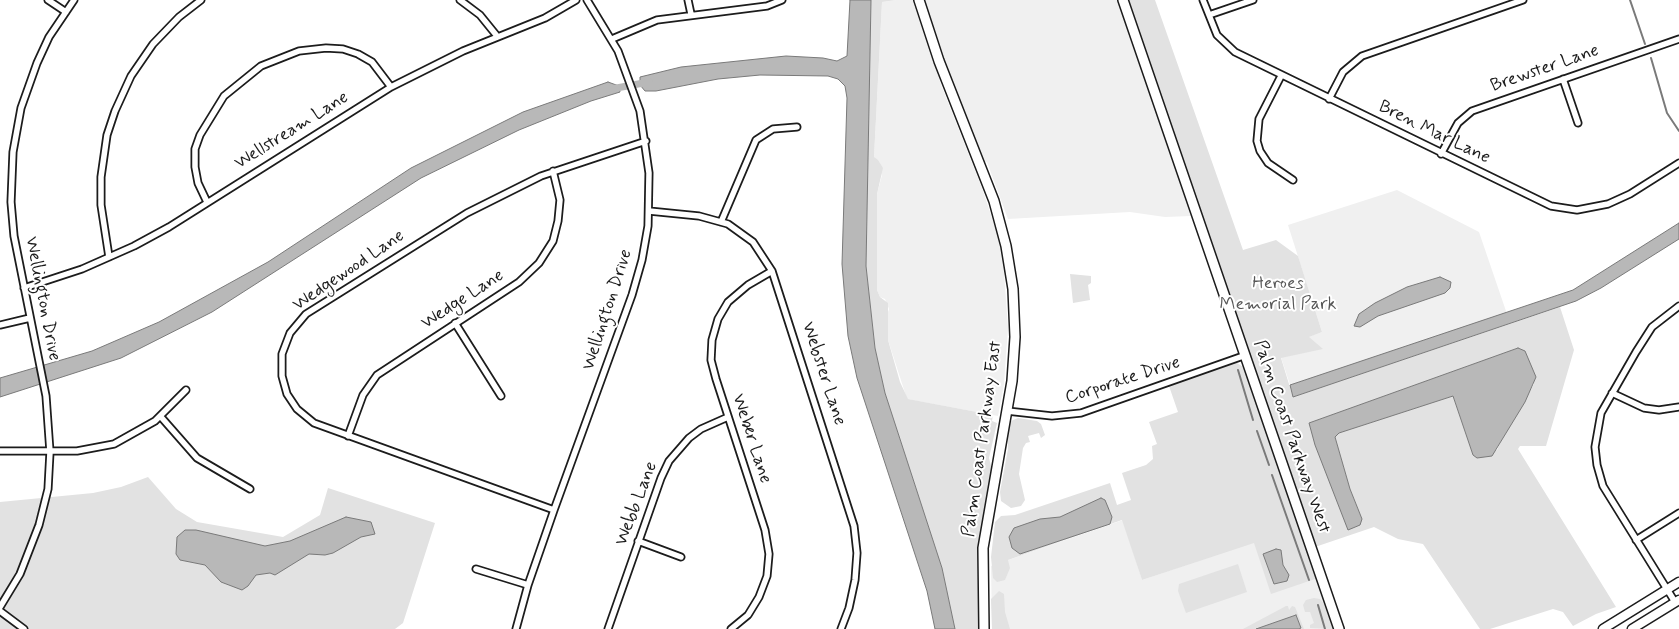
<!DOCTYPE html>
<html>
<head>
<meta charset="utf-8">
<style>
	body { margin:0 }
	canvas { display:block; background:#fff }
</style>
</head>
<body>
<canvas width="1679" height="629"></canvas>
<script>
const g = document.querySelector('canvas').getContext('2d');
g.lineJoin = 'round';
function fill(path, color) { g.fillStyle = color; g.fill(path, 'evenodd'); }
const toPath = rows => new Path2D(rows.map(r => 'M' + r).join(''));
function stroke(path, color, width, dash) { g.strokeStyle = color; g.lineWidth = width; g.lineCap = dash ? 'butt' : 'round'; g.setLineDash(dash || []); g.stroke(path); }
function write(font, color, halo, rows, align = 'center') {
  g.font = font + ' Mynerve,sans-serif'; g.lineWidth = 4; g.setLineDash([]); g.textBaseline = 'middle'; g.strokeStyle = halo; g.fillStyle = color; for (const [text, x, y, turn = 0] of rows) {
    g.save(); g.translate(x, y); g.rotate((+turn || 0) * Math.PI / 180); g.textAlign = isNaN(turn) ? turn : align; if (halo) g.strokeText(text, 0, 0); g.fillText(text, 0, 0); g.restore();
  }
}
const built = toPath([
	[896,0,915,0,937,66,940,82,982,188,998,236,1004,273,1008,328,1004,384,998,416,907,399,888,340,887,315,889,309,885,299,880,297,877,290,877,194,882,175,874,157,882,2],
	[924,0,1119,0,1191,216,1165,217,1130,212,1008,219,987,162,983,162,946,68],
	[1397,190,1479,232,1507,314,1290,385,1278,348,1322,332,1288,225],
	[1123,520,1142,580,1254,542,1318,578,1333,629,992,629,991,566]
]);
const green = toPath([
	[871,0,896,0,882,2,874,157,878,160,883,168,877,194,877,290,880,297,888,303,888,340,900,382,908,399,993,415,992,421,997,423,989,458,992,470,980,537,981,629,955,629,942,568,885,393,875,348,866,266],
	[1127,0,1155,0,1243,250,1276,240,1298,256,1322,332,1309,337,1323,349,1281,358,1293,397,1560,307,1574,350,1546,446,1520,446,1518,449,1616,607,1596,614,1573,626,1563,612,1553,609,1490,629,1480,629,1423,544,1398,539,1374,527,1315,547],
	[1518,348,1534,384,1503,437,1497,450,1473,455,1453,396,1339,433,1335,437,1350,489,1362,519,1309,423],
	[1070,274,1091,276,1091,283,1088,285,1090,300,1073,303],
	[1232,363,1237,363,1245,368,1318,578,1271,594,1254,543,1142,580,1122,520,1008,560,1010,568,1005,580,997,582,993,578,991,557,995,522,1001,516,1015,515,1110,483,1117,505,1131,500,1122,473,1146,465,1153,459,1152,446,1157,444,1149,422,1178,412,1169,386],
	[1018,418,1037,421,1041,424,1045,435,1041,438,1039,433,1028,436,1030,442,1026,443,1023,448,1019,474,1025,500,1021,506,1011,508,1001,501,1000,492,1008,449,1008,432,1011,421],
	[148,477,176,509,197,522,283,537,320,515,328,488,435,523,403,623,395,629,0,629,0,502,93,493,121,487],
	[1238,564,1247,592,1186,613,1178,591,1179,584],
	[999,591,1004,594,1005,612,1010,629,992,629,991,599],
	[1314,598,1320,599,1324,604,1333,629,1310,628,1310,625,1314,623,1310,612,1305,612,1303,605,1306,600],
	[1286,606,1288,606,1289,610,1292,606,1295,607,1304,629,1299,629,1301,628,1296,615,1256,629,1243,629]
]);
const water = toPath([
	[850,0,871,0,866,266,875,348,885,393,942,568,955,629,935,629,927,591,857,378,848,336,842,264,847,98,845,86,838,79,828,76,760,75,718,79,656,91,645,91,640,85,640,77,681,67,786,56,823,58,837,61,847,56,850,0],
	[608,82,619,86,620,92,591,101,519,130,421,178,212,312,121,358,0,397,0,378,92,351,159,322,268,262,411,168,523,112,608,82],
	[1679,223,1679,239,1601,288,1576,301,1293,397,1290,385,1573,290,1679,223],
	[1440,277,1451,282,1450,288,1445,293,1378,316,1360,327,1354,326,1359,314,1375,303,1407,287,1440,277],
	[1518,348,1525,351,1536,377,1525,402,1492,456,1477,458,1473,455,1453,396,1339,433,1335,437,1350,489,1362,519,1360,525,1348,530,1315,445,1309,423,1518,348],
	[1101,498,1105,500,1112,517,1110,524,1020,554,1012,548,1009,537,1014,528,1040,519,1060,517,1101,498],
	[346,517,371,522,375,534,361,537,333,553,325,555,309,554,275,575,270,573,256,575,248,586,242,590,221,582,205,565,180,560,176,554,177,537,185,530,196,530,265,546,290,541,346,517],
	[1276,549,1281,550,1283,565,1289,575,1287,581,1274,584,1263,554,1276,549],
	[1296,615,1301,628,1299,629,1256,629,1296,615]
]);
const stream = toPath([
	[1630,0,1645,44],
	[1651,58,1667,113,1679,131],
	[1238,370,1253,420],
	[1257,431,1269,465],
	[1272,475,1309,580],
	[1318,605,1325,629]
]);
const canal = toPath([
	[611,89,649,82]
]);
const street = toPath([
	[48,0,66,12],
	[460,0,480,15,497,36],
	[688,0,691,14],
	[1203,0,1217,35,1235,52,1551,206,1577,210,1608,204,1630,194,1679,163],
	[1209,15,1253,0],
	[612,39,657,20,767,6,782,0],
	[1281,76,1259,119,1257,141,1260,151,1268,163,1293,180],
	[1563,79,1578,123],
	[1329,99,1343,72,1362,56,1523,0],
	[1441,154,1458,123,1472,111,1679,39],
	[207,202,198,183,195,167,195,149,200,135,224,96,261,66,299,51,326,48,343,49,358,54,372,62,391,87],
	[649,211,699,216,728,224,753,242,772,271,854,526,857,553,855,580,849,608,841,629],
	[721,222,756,140,773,129,797,127],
	[109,257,101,205,101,177,107,135,115,111,131,76,153,44,179,17,201,0],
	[24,288,82,269,134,246,169,227,391,87,463,51,545,18,576,0],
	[455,323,501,396],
	[0,325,30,318],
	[1612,393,1644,408,1659,410,1679,407],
	[1007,411,1052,416,1081,413,1246,355],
	[161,417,197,458,250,489],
	[348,436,363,395,377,375,519,282,539,263,553,241,558,221,560,200,553,171],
	[0,451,77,451,114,444,155,421,186,390],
	[554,510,314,423,297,409,287,394,282,376,282,354,290,333,306,314,467,213,541,176,646,141],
	[1636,540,1679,513],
	[638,541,681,557],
	[476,569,528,585],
	[1675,602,1603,486,1597,465,1595,447,1601,413,1636,352,1652,327,1679,306],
	[0,607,20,574,39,525,48,489,50,452,46,396,14,236,11,202,13,152,21,108,37,63,49,37,74,0],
	[0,611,24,629],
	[516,629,528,585,554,510,632,295,642,260,648,226,649,173,640,111,618,51,587,0],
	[608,629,661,478,669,461,689,438,701,429,728,417],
	[731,629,748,615,759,597,767,576,769,554,765,530,716,379,711,360,712,340,718,319,728,302,748,285,772,271]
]);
const secondary = toPath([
	[1603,629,1679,582],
	[1632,629,1679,600]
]);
const primary = toPath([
	[919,0,939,61,994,201,1006,246,1013,289,1015,337,1012,381,983,548,984,629],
	[1123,0,1339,629]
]);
const streetNames = [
	["Brewster Lane",1545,69,-19],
	["Wellstream Lane",292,131,-32],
	["Bren Mar Lane",1434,133,26],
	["Wedgewood Lane",349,271,-34],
	["Wellington Drive",42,299,79],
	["Wedge Lane",463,300,-33],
	["Wellington Drive",608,310,-72],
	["Webster Lane",823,374,72],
	["Corporate Drive",1123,381,-18],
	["Palm Coast Parkway West",1291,437,71],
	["Weber Lane",751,439,72],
	["Palm Coast Parkway East",983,439,-82],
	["Webb Lane",637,504,-69]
];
const parkNames = [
	["Heroes",1278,284],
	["Memorial Park",1278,305]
];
fill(built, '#f0f0f0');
fill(green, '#e2e2e2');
fill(water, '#b8b8b8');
stroke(water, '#7a7a7a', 1);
stroke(stream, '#7a7a7a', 2);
stroke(canal, '#b8b8b8', 7);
stroke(street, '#1c1c1c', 9);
stroke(secondary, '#1c1c1c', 11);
stroke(primary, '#1c1c1c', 12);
stroke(street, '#fff', 5.5);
stroke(secondary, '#fff', 8);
stroke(primary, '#fff', 9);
write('18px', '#1c1c1c', '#fff', streetNames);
write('18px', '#575757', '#fff', parkNames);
</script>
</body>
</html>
